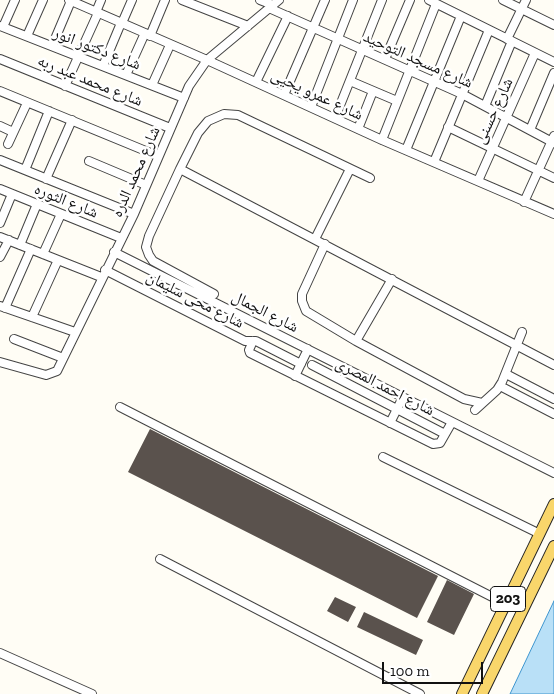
<!DOCTYPE html>
<html>
<head>
<meta charset="utf-8">
<style>
	body { margin:0 }
	#map { position:relative; width:554px; height:694px; overflow:hidden; background:#fffdf5; font-family:"Zilla Slab",serif }
	canvas { display:block }
	.scale { position:absolute; left:382px; top:662px; width:101px; height:22px; box-sizing:border-box; border:2px solid #111; border-top:0; padding-left:6px; font-size:15px; line-height:18px; white-space:nowrap; color:#111; -webkit-text-stroke:4px #fff; paint-order:stroke }
</style>
</head>
<body>
<div id="map">
<canvas width="554" height="694"></canvas>
<div class="scale">100 m</div>
</div>
<script>
const g = document.querySelector('canvas').getContext('2d');
g.lineJoin = 'round';
function fill(path, color) { g.fillStyle = color; g.fill(path, 'evenodd'); }
const toPath = rows => new Path2D(rows.map(r => 'M' + r).join(''));
function stroke(path, color, width, dash) { g.strokeStyle = color; g.lineWidth = width; g.lineCap = dash ? 'butt' : 'round'; g.setLineDash(dash || []); g.stroke(path); }
function write(font, color, halo, rows, align = 'center') {
  g.font = font + ' "Zilla Slab","Noto Naskh Arabic",serif'; g.lineWidth = 5; g.setLineDash([]); g.textBaseline = 'middle'; g.strokeStyle = halo; g.fillStyle = color; for (const [text, x, y, turn = 0] of rows) {
    g.save(); g.translate(x, y); g.rotate((+turn || 0) * Math.PI / 180); g.textAlign = isNaN(turn) ? turn : align; if (halo) g.strokeText(text, 0, 0); g.fillText(text, 0, 0); g.restore();
  }
}
const water = toPath([
	[554,601,554,694,510,694,554,601]
]);
const building = toPath([
	[150,429,438,576,417,618,128,472],
	[447,580,474,594,454,635,427,622],
	[335,597,356,607,348,622,327,611],
	[364,612,423,640,416,655,357,627]
]);
const minor = toPath([
	[69,0,207,60,382,140,554,214],
	[182,0,248,26],
	[260,0,273,5],
	[429,0,554,62],
	[503,0,554,25],
	[269,8,462,94,554,143],
	[96,12,101,0],
	[122,23,132,0],
	[0,26,184,98],
	[3,27,15,0],
	[27,36,43,0],
	[150,36,165,0],
	[507,39,526,0],
	[52,46,71,1],
	[0,59,170,128],
	[385,59,410,0],
	[103,66,121,23],
	[126,75,145,33],
	[350,81,397,101],
	[256,82,288,16],
	[152,85,170,45],
	[65,86,98,13],
	[0,91,158,156],
	[284,95,325,0],
	[485,106,512,41],
	[311,107,353,0],
	[335,118,382,0],
	[0,126,13,132],
	[448,127,554,178],
	[358,129,373,91],
	[530,130,554,73],
	[382,140,436,4],
	[8,144,27,103],
	[406,150,461,16],
	[0,160,134,214],
	[89,161,146,185],
	[434,162,489,30],
	[180,169,554,365],
	[25,170,49,111],
	[46,179,72,120],
	[478,181,535,53],
	[0,189,121,238],
	[524,202,554,136],
	[0,223,12,194],
	[0,237,101,277],
	[315,239,350,169],
	[325,244,302,294,302,301,306,311,356,341,464,399,482,403],
	[20,245,37,204],
	[114,252,554,473],
	[43,254,61,214],
	[0,257,9,240],
	[105,270,245,341,256,341,301,364],
	[214,294,153,261,149,255,146,247,149,236,180,169,198,133,208,121,224,114,238,115,370,178],
	[0,306,75,332],
	[5,308,31,249],
	[32,317,58,260],
	[14,339,63,358],
	[253,341,249,350,250,353,433,444,440,443,452,422],
	[356,341,392,279],
	[0,362,46,375,57,371,134,214,189,86,207,60,279,0],
	[312,365,445,434],
	[506,374,554,399],
	[295,376,308,349],
	[500,386,554,414],
	[120,407,506,604],
	[475,410,497,390,502,382,522,332],
	[390,423,403,397],
	[383,457,540,534],
	[160,559,420,694],
	[0,653,92,694]
]);
const major = toPath([
	[462,694,554,504],
	[482,694,554,546]
]);
const shields = [
	[508,599,35]
];
const shieldNames = [
	["203",508,599]
];
const streetNames = [
	["شارع دكتور انور",97,49,21],
	["شارع مسجد التوحيد",418,60,24],
	["شارع محمد عبد ربه",90,81,22],
	["شارع عمرو يحيى",317,95,25],
	["شارع حسنى",494,111,-65],
	["شارع محمد الدره",136,172,-66],
	["شارع الثوره",66,201,22],
	["شارع محى سليمان",195,300,27],
	["شارع الجمال",265,312,27],
	["شارع احمد المصرى",385,387,27]
];
fill(water, '#b9e0f7');
stroke(water, '#3f96cf', 1);
fill(building, '#5a524d');
stroke(minor, '#444', 10);
stroke(major, '#222', 12);
stroke(minor, '#fff', 8);
stroke(major, '#f9d66b', 10);
for (const [x, y, w] of shields) { const box = new Path2D(); box.roundRect(x - w / 2, y - 12.5, w, 25, 4); g.fillStyle = '#fff'; g.fill(box); stroke(box, '#111', 1); }
write('bold 15px', '#111', null, shieldNames);
write('16px', '#111', '#fff', streetNames);
</script>
</body>
</html>
